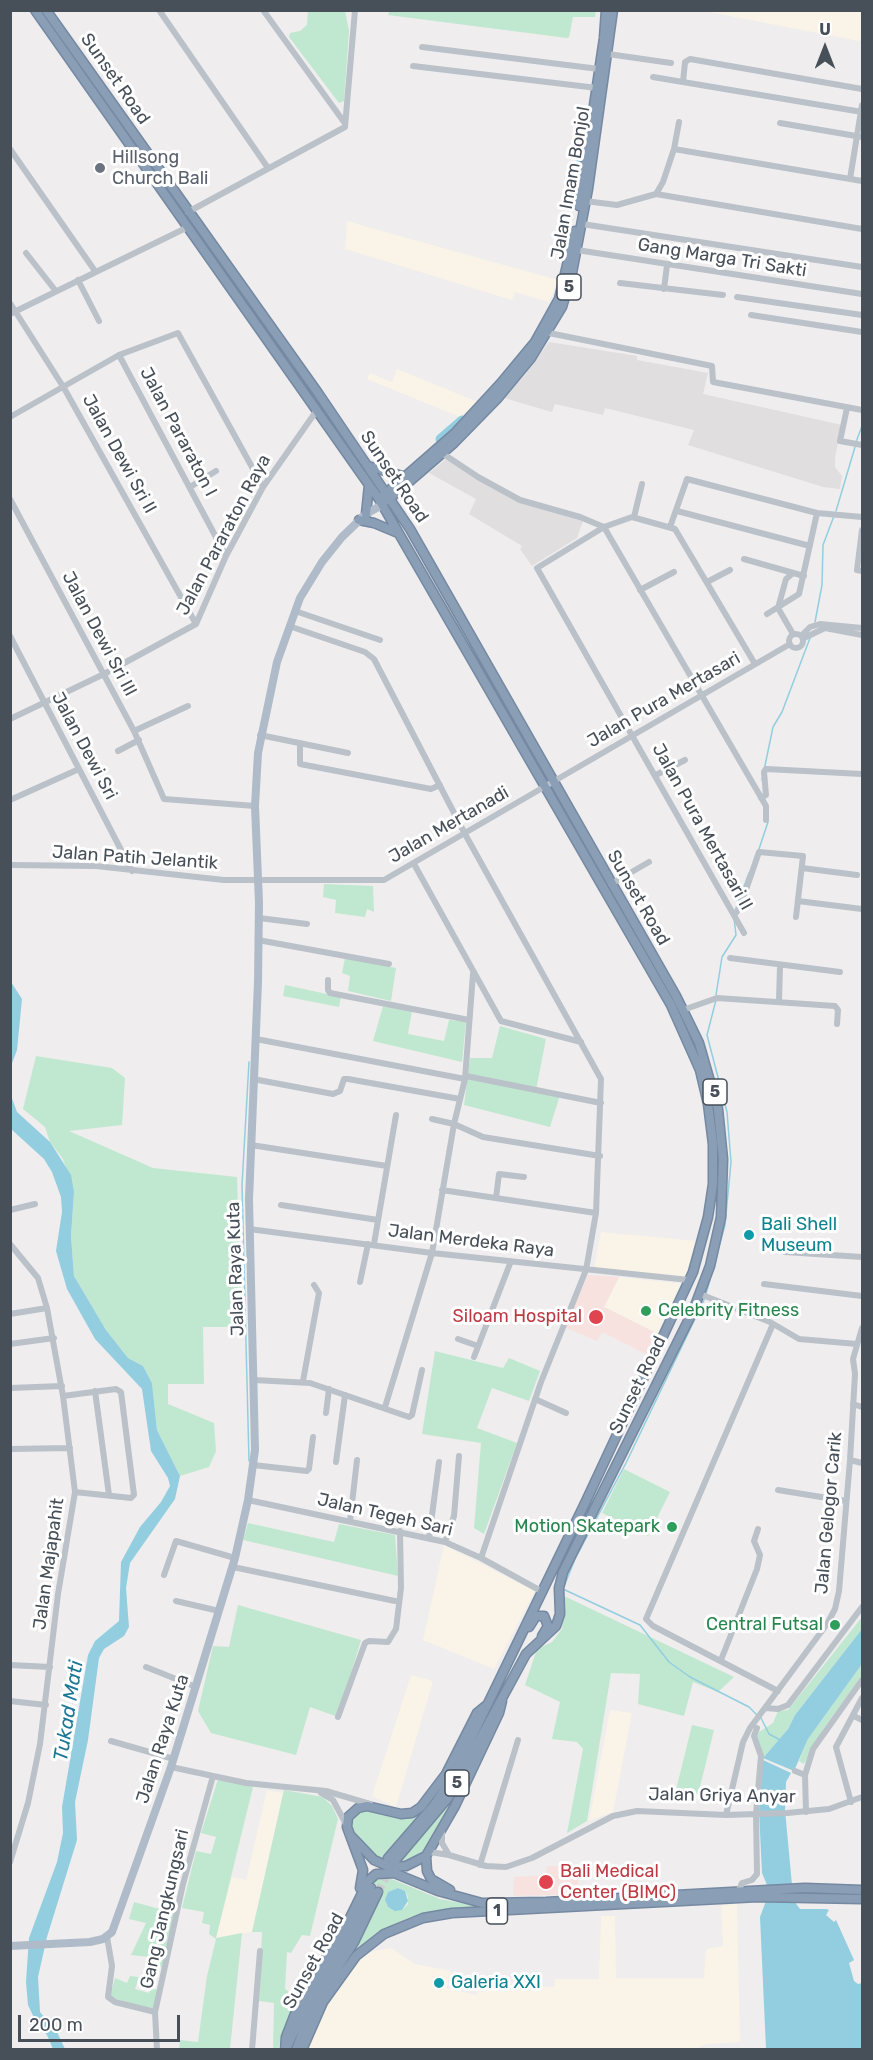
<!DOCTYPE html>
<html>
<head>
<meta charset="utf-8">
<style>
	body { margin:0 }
	#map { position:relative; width:873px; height:2060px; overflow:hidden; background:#efeded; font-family:Rubik,sans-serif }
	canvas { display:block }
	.frame { position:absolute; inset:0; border:12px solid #474f58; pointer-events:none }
	.north { position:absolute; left:795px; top:18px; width:60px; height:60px; -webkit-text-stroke:4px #fff; paint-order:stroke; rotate:0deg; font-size:16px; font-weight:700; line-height:24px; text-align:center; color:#474f58 }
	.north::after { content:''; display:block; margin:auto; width:21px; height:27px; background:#474f58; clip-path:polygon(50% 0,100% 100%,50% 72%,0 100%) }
	.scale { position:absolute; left:18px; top:2015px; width:162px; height:27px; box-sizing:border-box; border:3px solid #474f58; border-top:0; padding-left:8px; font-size:18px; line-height:21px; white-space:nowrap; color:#474f58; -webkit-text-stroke:4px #fff; paint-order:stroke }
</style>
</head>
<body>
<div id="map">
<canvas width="873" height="2060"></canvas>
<div class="frame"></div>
<div class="north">U</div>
<div class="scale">200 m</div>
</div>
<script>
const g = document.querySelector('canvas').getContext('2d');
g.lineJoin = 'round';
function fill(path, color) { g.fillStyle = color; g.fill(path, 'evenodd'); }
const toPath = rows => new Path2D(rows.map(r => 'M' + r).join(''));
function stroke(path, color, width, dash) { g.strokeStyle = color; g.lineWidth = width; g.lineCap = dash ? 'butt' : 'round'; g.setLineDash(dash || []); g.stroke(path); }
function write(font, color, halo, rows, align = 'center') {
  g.font = font + ' Rubik,sans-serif'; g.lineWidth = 6; g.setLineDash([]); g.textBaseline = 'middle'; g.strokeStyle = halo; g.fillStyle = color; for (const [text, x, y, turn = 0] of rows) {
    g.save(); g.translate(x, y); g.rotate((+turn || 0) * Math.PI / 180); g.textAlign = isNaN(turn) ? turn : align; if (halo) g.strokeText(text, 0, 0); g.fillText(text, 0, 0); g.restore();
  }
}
const commercial = toPath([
	[704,11,862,11,862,37,859,41],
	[347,221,378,230,558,280,549,302,515,292,512,300,345,249],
	[397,369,478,402,460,417,367,379,370,373,392,382],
	[601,1232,697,1241,685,1277,594,1268],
	[619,1277,686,1284,659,1334,604,1307],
	[444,1545,535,1591,494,1669,423,1640],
	[411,1675,433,1681,396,1807,372,1796],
	[610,1710,632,1713,613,1812,589,1821],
	[267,1790,283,1793,252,1932,216,1938,232,1877,246,1880],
	[737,1904,740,2042,706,2044,693,2050,305,2050,342,1977,355,1962,373,1951,391,1948,415,1964,451,1971,447,1988,477,1995,478,1984,554,1987,555,1979,599,1979,601,1916,615,1916,616,1978,704,1978,706,1949,723,1946,721,1905]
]);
const education = toPath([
	[549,342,637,356,637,360,708,373,703,394,842,425,835,457,835,467,842,476,840,489,823,487,688,445,694,430,605,408,603,415,555,404,552,412,504,398,525,375],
	[446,459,511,498,583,521,577,538,532,566,520,549,522,546,469,514,476,499,429,473]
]);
const medical = toPath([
	[588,1275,619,1277,604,1307,658,1334,648,1355,602,1332,597,1341,564,1327],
	[547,1866,579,1867,578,1894,513,1896,514,1877,546,1875]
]);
const green = toPath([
	[390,10,596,10,596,11,595,17,573,17,569,37,567,38,388,15],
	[345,11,349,31,344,101,339,103,289,37,290,33,300,31,307,25,308,11],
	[324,884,373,886,374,912,367,909,365,917,335,913,336,900,323,897],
	[345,958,396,968,391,1001,348,991,350,976,342,973],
	[285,985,341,997,339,1007,283,996],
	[383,1006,412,1011,408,1034,444,1041,449,1020,466,1022,462,1062,373,1041],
	[500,1026,546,1039,536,1090,560,1095,550,1127,464,1105,470,1058,492,1058],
	[36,1056,112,1068,125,1078,122,1125,69,1131,153,1168,237,1177,242,1327,203,1327,204,1384,168,1384,168,1404,214,1423,216,1451,209,1467,180,1476,157,1430,152,1383,143,1366,128,1358,106,1330,74,1276,71,1236,74,1192,63,1159,50,1142,45,1127,23,1109],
	[435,1351,503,1368,509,1358,540,1371,529,1401,492,1388,477,1428,517,1443,484,1534,474,1528,481,1443,422,1434],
	[624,1469,670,1492,648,1536,602,1513],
	[248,1523,334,1542,339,1524,395,1535,398,1576,243,1540],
	[564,1596,734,1677,718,1692,693,1682,684,1716,638,1704,640,1674,611,1673,587,1821,567,1833,583,1749,577,1742,552,1739,560,1702,525,1685,537,1649,552,1642,562,1629],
	[238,1605,361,1640,338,1717,310,1707,296,1755,211,1733,198,1711,213,1646,229,1647],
	[862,1617,862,1629,795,1715,788,1729,763,1758,756,1734,773,1723,778,1711,788,1710],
	[862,1664,862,1675,824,1728,804,1764,799,1761,808,1739],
	[692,1725,714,1730,698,1795,676,1790],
	[218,1779,253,1787,216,1938,242,1933,230,2049,179,2050,180,2040,198,2042,207,1976,216,1939,209,1934,210,1925,202,1923,204,1912,182,1908,196,1851,211,1854,216,1837,201,1833],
	[460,1786,428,1849,409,1864,398,1866,378,1861,356,1840,351,1828,351,1818,363,1809,397,1818,423,1812,384,1857,397,1865,443,1811],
	[284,1790,323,1797,332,1806,338,1819,310,1936,302,1935,291,1953,287,1952,285,1989,295,1996,278,2049,273,2049,274,2003,259,2001,262,1932,252,1932],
	[379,1877,387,1877,440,1899,487,1908,444,1909,410,1917,375,1934,349,1957,381,1893,368,1885],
	[398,1888,405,1891,408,1897,408,1904,402,1910,388,1907,386,1903,388,1892],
	[134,1902,174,1913,162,1967,149,1965,149,1957,131,1955,146,1923,129,1919],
	[130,1976,139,1977,135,1989,149,1993,151,1988,159,1990,154,2010,110,1997,115,1978,127,1983]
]);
const water = toPath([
	[11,982,22,999,17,1050,11,1066],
	[10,1093,17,1112,50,1142,71,1175,74,1192,71,1236,74,1276,106,1330,128,1358,143,1366,152,1383,157,1430,180,1476,175,1499,130,1563,126,1588,129,1627,124,1636,104,1649,99,1658,88,1740,75,1802,77,1840,47,1937,38,1977,40,2012,58,2034,65,2049,53,2049,47,2035,36,2022,28,2005,26,1982,29,1938,57,1862,63,1833,62,1807,88,1655,95,1641,119,1621,121,1562,140,1527,161,1502,170,1486,168,1478,151,1451,142,1389,95,1339,67,1289,56,1251,62,1212,61,1197,52,1172,44,1159,11,1129],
	[862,1629,862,1664,808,1739,794,1771,763,1758,788,1729,795,1715],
	[763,1760,791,1773,786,1782,785,1810,792,1885,767,1885,762,1873,759,1811],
	[398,1888,405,1891,408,1901,402,1910,395,1911,388,1907,385,1900,388,1892],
	[766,1901,794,1901,800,1909,826,1909,829,1910,826,1915,834,1922,836,1920,854,1960,849,1963,854,1981,858,1984,862,1983,862,2049,766,2049,760,1917]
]);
const stream = toPath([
	[856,442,862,426],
	[836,511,855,447],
	[815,622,822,585,823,545,834,516],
	[762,780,773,727,782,712,810,638],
	[759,849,768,822],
	[736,908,749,873],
	[716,995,722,957,736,935,734,918],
	[706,1294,725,1225,731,1162,727,1112,707,1035,716,1000],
	[705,1298,626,1463,575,1559,563,1589,640,1625,669,1662,690,1677,749,1707,757,1715],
	[249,1461,242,1185,249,1062],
	[761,1718,769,1734,780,1740]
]);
const river = toPath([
	[582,174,580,147,590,116],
	[440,439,462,420]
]);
const highwayTunnel = toPath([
	[378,1892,391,1868]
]);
const minor = toPath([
	[159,10,268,168],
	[263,10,344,122],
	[422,47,599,69],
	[608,54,671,63],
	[413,66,597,88],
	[653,77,862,112],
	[683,82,685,62,690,59,862,89],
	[780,123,862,137],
	[10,149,95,271],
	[674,149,862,181],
	[850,179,862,105],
	[656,194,862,229],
	[585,201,617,205,656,194,663,182,674,149,679,122],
	[188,212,345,127,355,10],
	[582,224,862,267],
	[577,250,862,294],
	[26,253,55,290],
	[78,280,99,321],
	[620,283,723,295],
	[664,289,667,265],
	[737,297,862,315],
	[10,303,64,388,196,624],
	[10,314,188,227],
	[751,315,862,332],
	[549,333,712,366,713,382,862,410],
	[119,355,226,556],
	[847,408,840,441,862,445],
	[10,417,119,355,178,333,263,487],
	[442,453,478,477,520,500,580,517,604,527],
	[190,487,216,471],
	[10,499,134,731,164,799,255,806],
	[677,511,810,546],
	[634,517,642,484],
	[604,527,766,806,766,820],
	[670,527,687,479,817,513,862,517],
	[862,530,857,570,862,571],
	[744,559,804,576],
	[792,574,786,579,778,608,793,634],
	[707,582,730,570],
	[640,590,674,572],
	[295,611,380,640],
	[767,614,799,594,817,513],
	[289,626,365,652,374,659,465,834,601,1079,596,1213,586,1270,541,1382,481,1558],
	'789 641a7 7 0 1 1 14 0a7 7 0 1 1-14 0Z',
	[10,636,132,871],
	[801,636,810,627,820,624,862,628],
	[804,638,825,628,862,635],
	[10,719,104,674,196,624,226,556,263,487,317,410],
	[134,731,188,706],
	[260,735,348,753],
	[300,743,300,764,431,789,440,785],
	[118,751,139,740],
	[656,775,685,760],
	[761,798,766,795,764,772,766,769,862,774],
	[10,800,79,769],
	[414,864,501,1021,581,1042],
	[10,865,96,866,224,880,384,880,790,644],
	[802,868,857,875],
	[611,884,649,862],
	[798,901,862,909],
	[735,914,740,907,759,852,803,856,796,917],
	[259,918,307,924],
	[744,933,537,568,604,527,632,517,675,529,755,664],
	[258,940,389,964],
	[730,958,840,972],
	[328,980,328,990,330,993,469,1020],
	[779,1001,780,966],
	[683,1010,717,998,835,1006,838,1010,837,1024],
	[256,1039,465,1079],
	[466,1076,601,1103],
	[253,1079,333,1094,340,1091,344,1079,348,1079,460,1099],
	[432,1119,454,1124,483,1137,600,1156],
	[251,1145,387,1166],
	[442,1190,596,1213],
	[496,1198,499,1174,524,1177],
	[281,1205,378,1220],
	[10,1210,35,1204],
	[249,1229,432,1253,689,1280],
	[10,1244,38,1278,47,1308,63,1396,75,1492,58,1594,40,1744,28,1803,10,1862],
	[374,1244,396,1115],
	[785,1252,862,1257],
	[360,1282,368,1244],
	[764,1284,862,1296],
	[700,1294,770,1322,799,1339,857,1344],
	[10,1314,47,1308],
	[773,1324,646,1619,653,1626,778,1691],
	[458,1339,478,1346],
	[10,1344,54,1338],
	[474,1357,511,1261],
	[254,1380,310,1383,409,1417,412,1415,422,1370],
	[303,1381,319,1293,314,1285],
	[10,1388,62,1386],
	[95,1391,109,1495],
	[63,1396,116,1389,121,1392,134,1495,131,1498,75,1492],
	[535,1399,566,1413],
	[853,1404,862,1407],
	[385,1407,432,1253,454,1124,465,1079,473,974],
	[326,1413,329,1389],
	[10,1449,70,1448],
	[850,1460,862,1463],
	[336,1462,345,1395],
	[253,1465,307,1471,309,1469,313,1437],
	[778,1490,846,1501],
	[248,1500,445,1542,481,1558,541,1591],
	[350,1521,357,1460],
	[429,1538,439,1462],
	[445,1542,454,1516,459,1456],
	[233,1567,395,1601],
	[164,1575,176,1541,235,1558],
	[176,1601,219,1611],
	[721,1660,757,1569,760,1555,754,1541,758,1529],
	[10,1665,50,1667],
	[146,1667,196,1687],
	[10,1701,46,1705],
	[766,1708,778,1709,788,1705,862,1607],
	[854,1716,862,1720],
	[338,1717,365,1643,369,1641,388,1642,396,1629,401,1588,400,1531],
	[111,1741,174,1759],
	[171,1767,246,1783,326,1791,370,1804],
	[795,1771,805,1775],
	[321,1793,333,1800,347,1826],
	[851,1802,836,1747,862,1698],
	[806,1812,805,1775,813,1749,862,1680],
	[726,1815,743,1742,750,1728,827,1624,835,1609,839,1591,850,1460,855,1374,853,1359,862,1328],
	[442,1831,442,1843,449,1855],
	[430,1852,449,1855,486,1866,506,1867,532,1858,613,1816,637,1811,726,1815,787,1813,829,1809,862,1797],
	[480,1865,518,1740],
	[739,1890,742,1883,752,1880,757,1874,756,1814,761,1756,754,1736,757,1728],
	[107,1937,112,1966,108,1997,115,2002,155,2012],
	[157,2050,155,2012,183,1884,213,1776],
	[252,2050,260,1951]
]);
const major = toPath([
	[10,1946,90,1942,103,1939,112,1932,171,1767,235,1558,248,1500,255,1450,249,1199,258,982,259,903,255,806,258,753,277,662,300,598,322,562,342,537,366,514,382,505]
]);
const highway = toPath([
	[35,10,379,499,671,1005,700,1070,708,1104,713,1144,713,1184,708,1217,693,1272,586,1501,451,1780,434,1805,388,1858],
	[46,10,318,393,410,529,676,996,699,1043,718,1109,723,1159,721,1217,710,1266,693,1311,563,1572,559,1588,560,1614,556,1626,526,1654,448,1798,394,1862],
	[579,206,604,38,606,10],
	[368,466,406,477],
	[384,495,455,433,501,383,535,342,559,299,575,231],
	[388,500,454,443,497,399,531,358,562,307,572,273,588,189,613,10],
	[366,514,369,485],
	[359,520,374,523,398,533],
	[529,1627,536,1616,544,1616,548,1626,542,1636],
	[351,1836,374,1860,390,1867,406,1866,426,1856,455,1806,499,1713,502,1701],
	[426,1856,427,1871,431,1879,450,1890],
	[360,1888,363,1870,347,1827,348,1817,358,1808,367,1806,401,1814,412,1813,421,1807,446,1774,477,1713,488,1704],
	[286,2049,311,1995,348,1938,371,1888],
	[285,2050,286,2037,303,1993,344,1930,368,1881,376,1874,394,1873,438,1891,482,1903,546,1902,805,1888,862,1890],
	[296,2050,311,2010,354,1942,378,1892],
	[302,2050,323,2002,356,1956,384,1934,423,1918,452,1913,758,1897,862,1899]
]);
const markers = [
	[100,168,6,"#6b7280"],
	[749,1235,6,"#0f9aa8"],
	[646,1311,6,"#2e9e5b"],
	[596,1317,8,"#e0444e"],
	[672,1527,6,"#2e9e5b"],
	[835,1625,6,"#2e9e5b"],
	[546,1882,8,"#e0444e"],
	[439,1983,6,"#0f9aa8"]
];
const shields = [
	[569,287,24],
	[715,1092,24],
	[457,1783,24],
	[497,1911,21]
];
const shieldNames = [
	["5",569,287],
	["5",715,1092],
	["5",457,1783],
	["1",497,1911]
];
const streetNames = [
	["Sunset Road",115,79,55],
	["Jalan Imam Bonjol",571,183,-80],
	["Gang Marga Tri Sakti",722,258,9],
	["Jalan Pararaton I",178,432,62],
	["Jalan Dewi Sri II",119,454,61],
	["Sunset Road",394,477,56],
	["Jalan Pararaton Raya",224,535,-62],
	["Jalan Dewi Sri III",99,634,62],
	["Jalan Pura Mertasari",664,700,-30],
	["Jalan Dewi Sri",84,746,62],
	["Jalan Mertanadi",449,825,-30],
	["Jalan Pura Mertasari II",702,827,61],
	["Jalan Patih Jelantik",135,858,4],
	["Sunset Road",638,898,60],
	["Jalan Merdeka Raya",471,1241,7],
	["Jalan Raya Kuta",236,1269,-92],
	["Sunset Road",638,1385,-64],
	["Jalan Gelogor Carik",829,1513,-85],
	["Jalan Tegeh Sari",385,1515,13],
	["Jalan Majapahit",49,1564,-82],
	["Jalan Raya Kuta",163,1739,-72],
	["Jalan Griya Anyar",722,1796,1],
	["Gang Jangkungsari",165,1909,-77],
	["Sunset Road",314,1961,-61]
];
const worshipNames = [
	["Hillsong",112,158],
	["Church Bali",112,179]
];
const cultureNames = [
	["Bali Shell",761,1225],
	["Museum",761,1246],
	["Galeria XXI",451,1983]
];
const leisureNames = [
	["Celebrity Fitness",658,1311,"left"],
	["Motion Skatepark",660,1527],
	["Central Futsal",823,1625]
];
const healthNames = [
	["Siloam Hospital",582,1317],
	["Bali Medical",560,1872,"left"],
	["Center (BIMC)",560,1893,"left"]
];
const waterNames = [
	["Tukad Mati",69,1711,-81]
];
fill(commercial, '#f9f4e7');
fill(education, '#e0dede');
fill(medical, '#f7e2df');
fill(green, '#c0e8d0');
fill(water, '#92cee0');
stroke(stream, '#92cee0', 1.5);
stroke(river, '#92cee0', 9);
stroke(highwayTunnel, '#cdcdcf', 8, [8, 4]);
stroke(highway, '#7589a2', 11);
stroke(minor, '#bac1c8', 6);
stroke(major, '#afbbc9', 8);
stroke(highway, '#8a9eb6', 8);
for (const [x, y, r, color] of markers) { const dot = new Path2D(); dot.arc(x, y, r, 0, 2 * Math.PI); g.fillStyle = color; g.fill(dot); stroke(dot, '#fff', 2); }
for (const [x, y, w] of shields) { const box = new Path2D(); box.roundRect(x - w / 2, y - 13, w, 26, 4.5); g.fillStyle = '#fff'; g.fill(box); stroke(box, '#474f58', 1.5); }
write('bold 16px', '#474f58', null, shieldNames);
write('18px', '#474f58', '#fff', streetNames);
write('18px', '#5b616d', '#fff', worshipNames, 'left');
write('18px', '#0d838f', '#fff', cultureNames, 'left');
write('18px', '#27864d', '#fff', leisureNames, 'right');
write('18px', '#be3a42', '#fff', healthNames, 'right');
write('italic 20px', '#1d7895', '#fff', waterNames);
</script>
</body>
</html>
